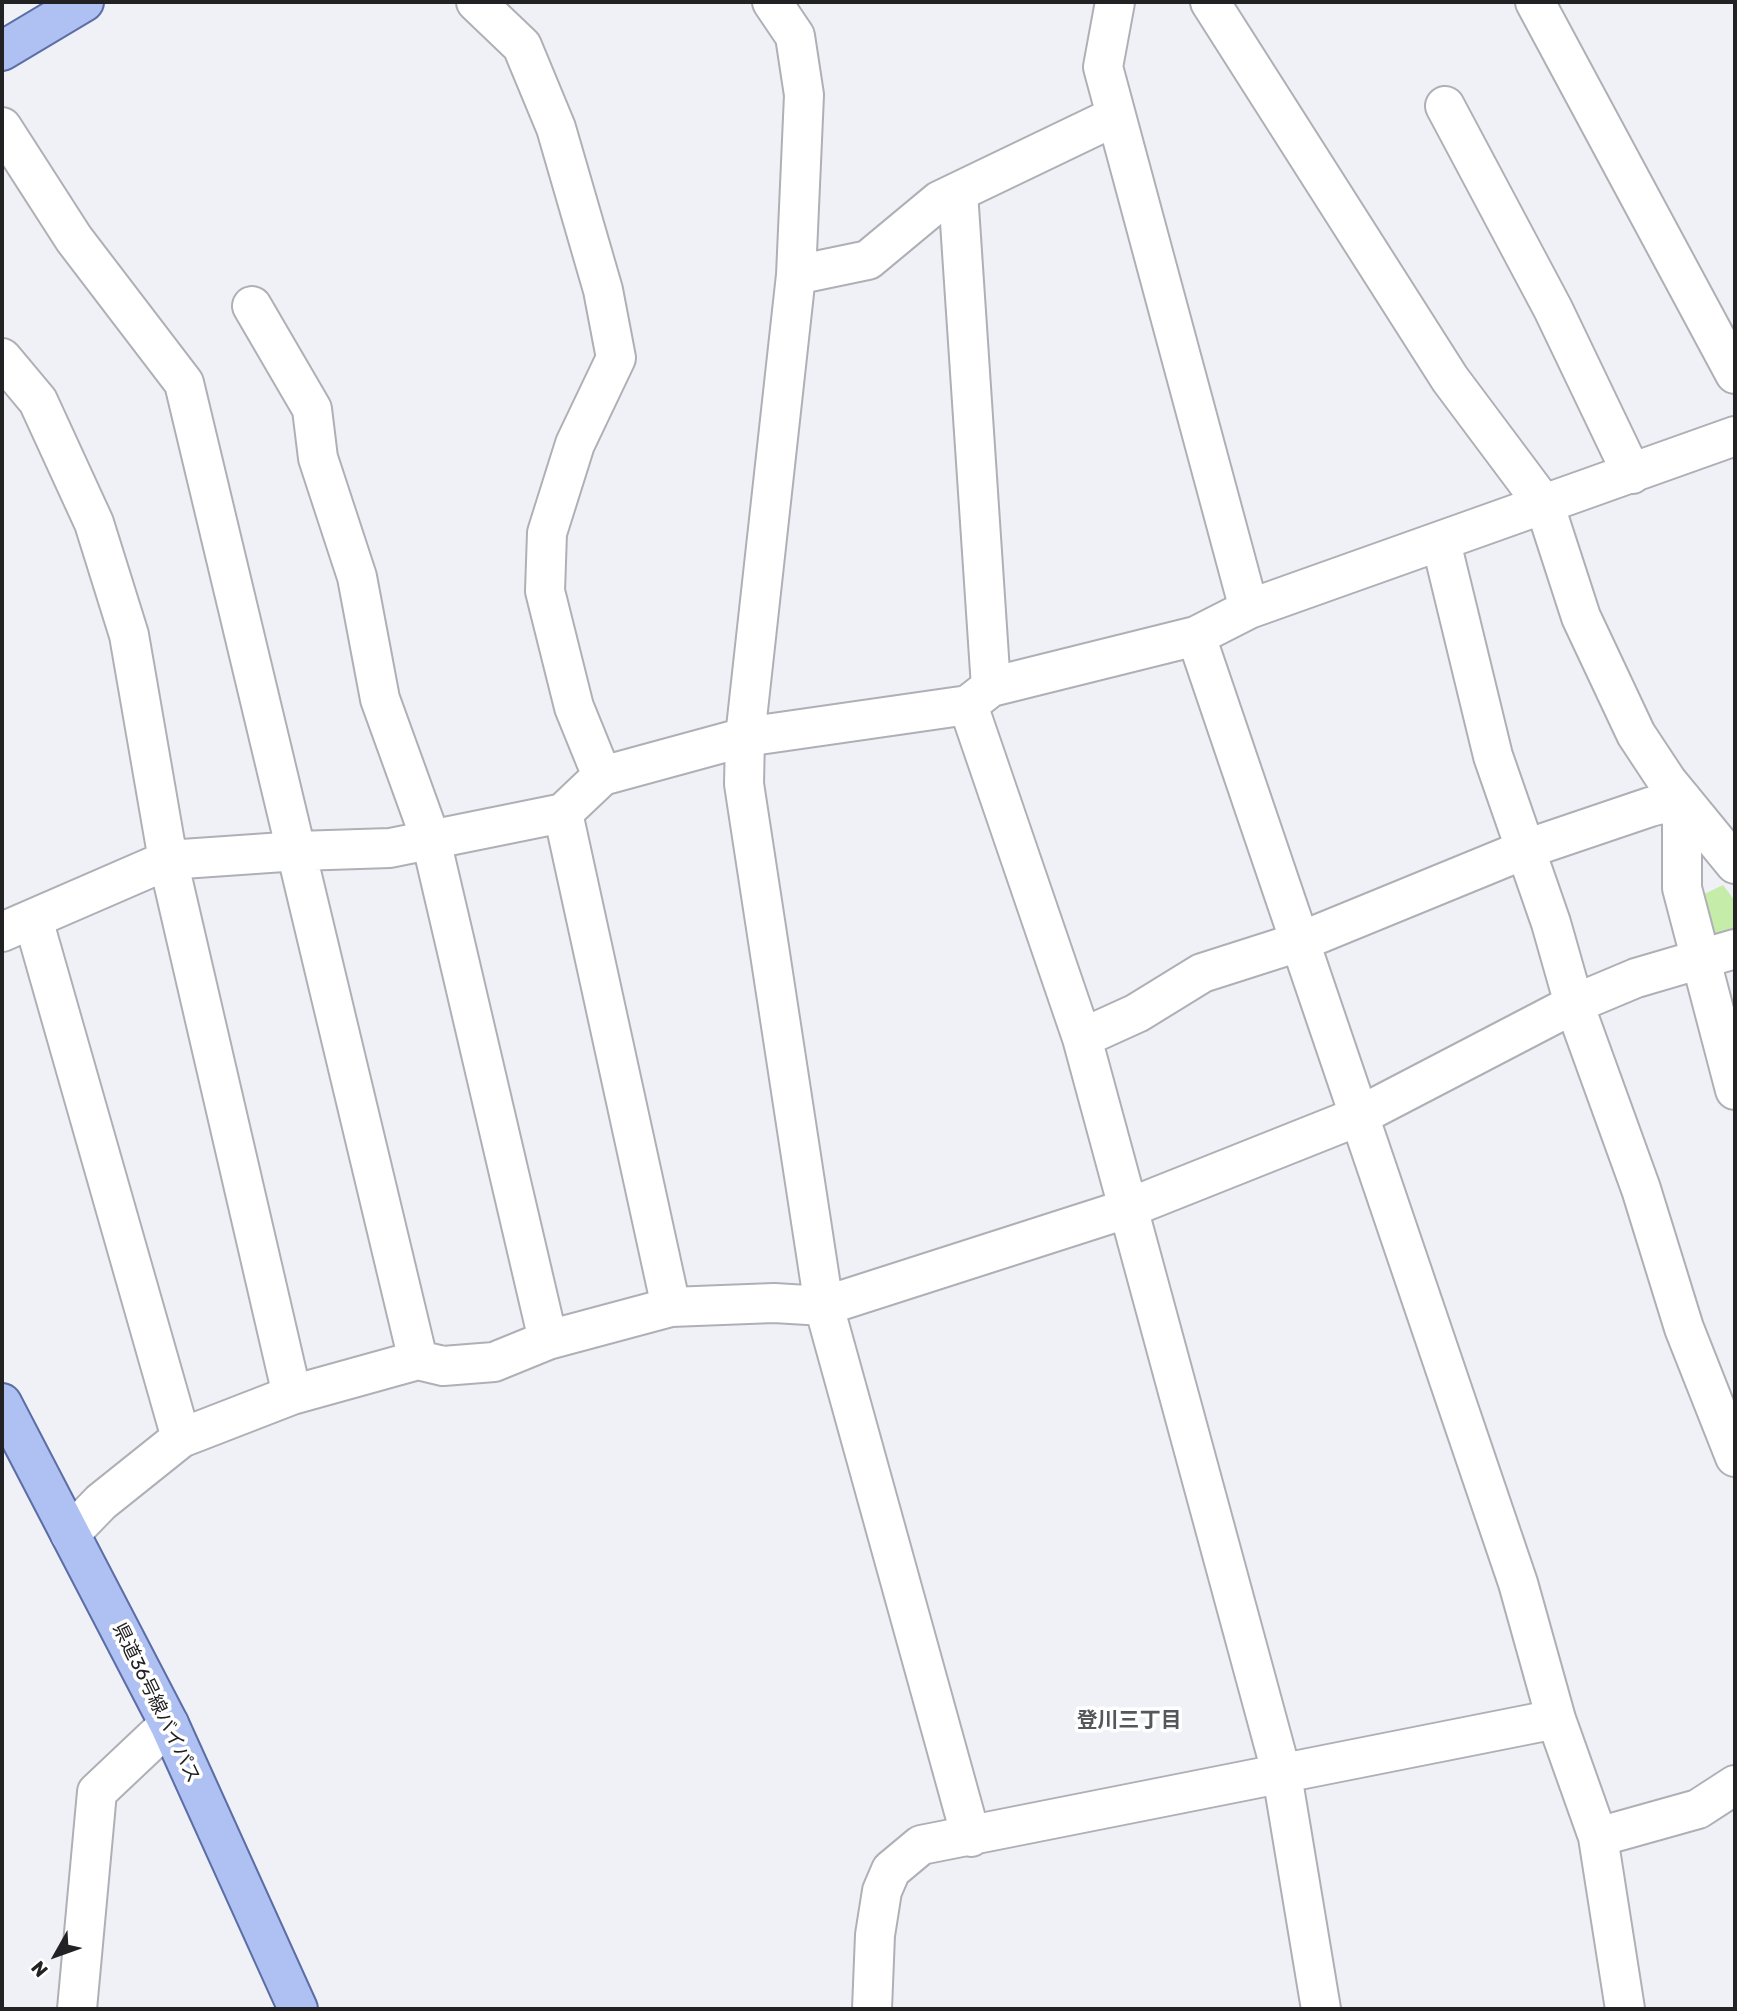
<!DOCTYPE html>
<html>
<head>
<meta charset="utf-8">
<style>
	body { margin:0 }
	#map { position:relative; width:1737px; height:2011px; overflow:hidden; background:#f0f1f7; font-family:Rubik,sans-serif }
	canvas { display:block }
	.frame { position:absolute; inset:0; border:4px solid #222224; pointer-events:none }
	.north { position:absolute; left:21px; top:1920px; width:70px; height:70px; -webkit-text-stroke:5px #fff; paint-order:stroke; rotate:230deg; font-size:19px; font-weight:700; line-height:28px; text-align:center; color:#222224 }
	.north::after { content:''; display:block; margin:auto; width:24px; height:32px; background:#222224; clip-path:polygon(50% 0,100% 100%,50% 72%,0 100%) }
</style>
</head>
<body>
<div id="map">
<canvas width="1737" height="2011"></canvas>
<div class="frame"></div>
<div class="north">N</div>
</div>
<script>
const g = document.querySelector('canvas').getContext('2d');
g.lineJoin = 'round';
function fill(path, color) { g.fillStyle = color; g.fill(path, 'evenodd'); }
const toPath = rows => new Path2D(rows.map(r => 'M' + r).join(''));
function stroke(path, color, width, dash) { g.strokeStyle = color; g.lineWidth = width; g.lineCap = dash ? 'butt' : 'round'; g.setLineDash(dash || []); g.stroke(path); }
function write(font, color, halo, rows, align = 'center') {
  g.font = font + ' Rubik,"Noto Sans JP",sans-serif'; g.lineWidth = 7; g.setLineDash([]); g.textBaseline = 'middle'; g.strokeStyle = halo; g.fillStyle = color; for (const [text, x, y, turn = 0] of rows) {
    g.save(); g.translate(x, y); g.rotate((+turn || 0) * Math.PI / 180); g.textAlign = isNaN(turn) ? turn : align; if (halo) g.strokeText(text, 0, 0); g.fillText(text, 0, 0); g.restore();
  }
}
const green = toPath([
	[1723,885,1735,901,1735,936,1710,944,1698,897]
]);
const minor = toPath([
	[476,2,522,46,556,128,603,290,616,358,575,444,547,533,545,591,574,707,602,776],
	[772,2,795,36,804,95,796,275,745,737,744,784,824,1306,971,1837],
	[1115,2,1103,67,1249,609],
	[1210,2,1450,379,1545,506,1581,617,1636,734,1667,781,1735,864],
	[1535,2,1735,374],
	[1445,106,1553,309,1632,474],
	[2,127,74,239,184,383,418,1360],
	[958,192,991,687],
	[796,275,868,260,939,201,1116,116],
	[252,306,312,409,318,458,357,577,380,699,431,840,548,1340],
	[2,358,38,401,94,523,129,635,168,860,292,1395],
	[1441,542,1493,756,1551,923,1574,1004,1641,1189,1684,1328,1735,1457],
	[1196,636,1518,1583,1556,1719,1598,1837,1625,2009],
	[968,705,1082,1038,1282,1775,1321,2009],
	[563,813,671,1307],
	[33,919,181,1438],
	[2,932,168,860,298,851,390,848,563,813,602,776,745,737,968,705,991,687,1196,636,1249,609,1735,436],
	[1082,1038,1137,1013,1202,973,1299,942,1526,849,1650,807,1682,799,1682,888,1735,1090],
	[70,1534,101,1502,181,1438,292,1395,418,1360,443,1366,494,1362,548,1340,671,1307,774,1303,824,1306,1126,1209,1357,1117,1574,1004,1636,978,1735,949],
	[1598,1837,1698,1809,1735,1785],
	[77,2009,97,1792,169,1724],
	[872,2009,875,1935,882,1891,891,1870,921,1845,1556,1719]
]);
const major = toPath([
	[2,51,84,2],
	[2,1403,169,1724,298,2009]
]);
const streetNames = [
	["県道36号線バイパス",156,1703,64]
];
const neighbourhoodNames = [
	["登川三丁目",1129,1721]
];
fill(green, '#c5eca8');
stroke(minor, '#afb0b5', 42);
stroke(major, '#5b6ea5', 42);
stroke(minor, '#fff', 38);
stroke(major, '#afc1f2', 38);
write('19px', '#222224', '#fff', streetNames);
write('bold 21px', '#56575b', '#fff', neighbourhoodNames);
</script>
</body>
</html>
